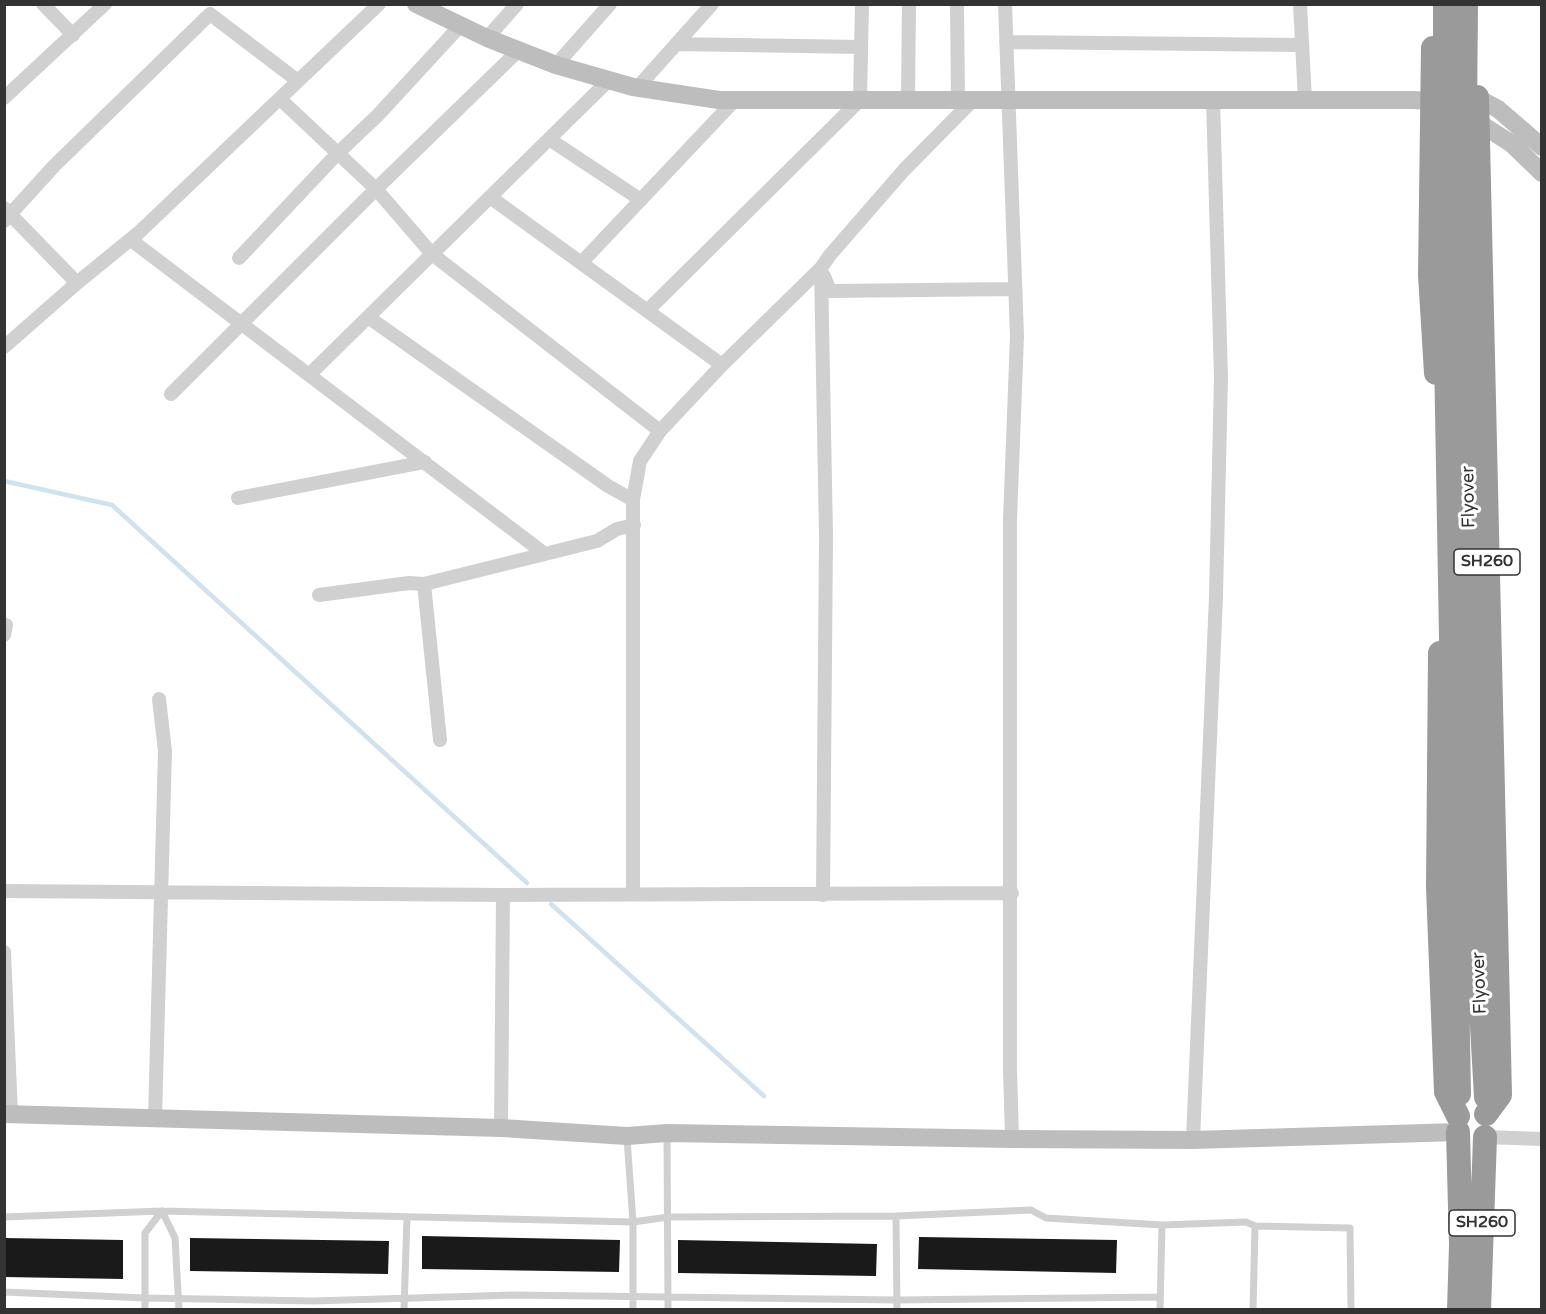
<!DOCTYPE html>
<html>
<head>
<meta charset="utf-8">
<style>
	body { margin:0 }
	#map { position:relative; width:1546px; height:1314px; overflow:hidden; background:#fff; font-family:"Varela Round",sans-serif }
	canvas { display:block }
	.frame { position:absolute; inset:0; border:6px solid #333; pointer-events:none }
</style>
</head>
<body>
<div id="map">
<canvas width="1546" height="1314"></canvas>
<div class="frame"></div>
</div>
<script>
const g = document.querySelector('canvas').getContext('2d');
g.lineJoin = 'round';
const toPath = rows => new Path2D(rows.map(r => 'M' + r).join(''));
function stroke(path, color, width, dash) { g.strokeStyle = color; g.lineWidth = width; g.lineCap = dash ? 'butt' : 'round'; g.setLineDash(dash || []); g.stroke(path); }
function fill(path, color) { g.fillStyle = color; g.fill(path, 'evenodd'); }
function write(font, color, halo, rows, align = 'center') {
  g.font = font + ' "Varela Round",sans-serif'; g.lineWidth = 6; g.setLineDash([]); g.textBaseline = 'middle'; g.strokeStyle = halo; g.fillStyle = color; for (const [text, x, y, turn = 0] of rows) {
    g.save(); g.translate(x, y); g.rotate((+turn || 0) * Math.PI / 180); g.textAlign = isNaN(turn) ? turn : align; if (halo) g.strokeText(text, 0, 0); g.fillText(text, 0, 0); g.restore();
  }
}
const stream = toPath([
	[4,481,112,505,527,883],
	[551,904,764,1096]
]);
const building = toPath([
	[422,1236,620,1240,619,1272,422,1269],
	[919,1237,1117,1240,1116,1273,918,1269],
	[4,1238,123,1240,123,1279,4,1277],
	[190,1238,389,1241,388,1274,190,1271],
	[678,1240,877,1244,876,1276,678,1273]
]);
const lane = toPath([
	[667,1135,668,1310],
	[627,1138,633,1222,633,1310],
	[162,1211,175,1238,179,1310],
	[4,1217,162,1211,633,1222,668,1217,896,1216],
	[4,1292,145,1298,313,1301,514,1295,897,1300,1160,1297],
	[145,1310,145,1233,162,1211],
	[404,1310,407,1217],
	[897,1310,896,1216,1031,1210,1046,1218,1162,1225,1246,1222,1255,1226,1350,1228,1351,1310],
	[1160,1310,1162,1225],
	[1253,1310,1255,1226]
]);
const street = toPath([
	[43,4,73,35],
	[379,4,131,240,545,554],
	[957,4,958,101],
	[1005,4,1017,336,1010,520,1010,1069,1012,1139],
	[1300,4,1305,100],
	[487,38,517,4],
	[1006,42,1302,45],
	[676,44,861,47],
	[556,65,610,4],
	[637,88,712,4],
	[4,98,105,4],
	[280,99,376,189,432,254,660,431],
	[908,101,909,4],
	[549,139,641,200],
	[490,197,722,365],
	[4,208,77,283,137,234],
	[4,221,54,166,210,14,298,81],
	[239,258,338,153,378,115,460,26],
	[581,263,735,100],
	[821,268,826,536,823,895],
	[824,276,830,291,1015,289],
	[647,311,860,100,862,4],
	[368,317,608,486,633,500],
	[4,347,77,283],
	[309,375,609,80],
	[171,394,376,189,519,50],
	[238,498,425,462],
	[424,584,440,740],
	[319,595,409,583,424,584,597,541,617,529,634,525],
	[4,635,6,625],
	[4,891,503,895,1012,893],
	[633,894,633,500,640,461,660,431,722,365,821,268,830,255,904,170,972,101],
	[4,952,11,1114],
	[155,1118,165,751,159,699],
	[501,1128,503,895],
	[1485,1137,1542,1139],
	[1193,1140,1216,596,1221,377,1213,99]
]);
const secondary = toPath([
	[416,4,487,38,556,65,633,87,719,100,1413,100,1432,101,1442,105],
	[1468,93,1498,109,1542,147],
	[1470,117,1512,144,1542,173],
	[4,1114,501,1128,627,1136,667,1133,1012,1139,1193,1140,1458,1132]
]);
const highway = toPath([
	[1433,48,1430,275,1436,373],
	[1477,97,1500,1095,1486,1114],
	[1440,653,1438,887,1446,1092,1458,1116],
	[1458,1132,1461,1245,1459,1310],
	[1479,1310,1485,1137]
]);
const highwayBridge = toPath([
	[1445,4,1445,297,1459,1094],
	[1466,4,1464,231,1468,492,1479,973,1486,1097]
]);
const shields = [
	[1487,562,66],
	[1482,1223,66]
];
const shieldNames = [
	["SH260",1487,562],
	["SH260",1482,1223]
];
const streetNames = [
	["Flyover",1469,497,-91],
	["Flyover",1480,983,-92]
];
stroke(stream, '#cfe2ee', 4.5);
fill(building, '#1a1a1a');
stroke(lane, '#d0d0d0', 7);
stroke(street, '#d0d0d0', 14);
stroke(secondary, '#bdbdbd', 18);
stroke(highway, '#9a9a9a', 24);
stroke(highwayBridge, '#9a9a9a', 24);
for (const [x, y, w] of shields) { const box = new Path2D(); box.roundRect(x - w / 2, y - 13, w, 26, 4.5); g.fillStyle = '#fff'; g.fill(box); stroke(box, '#333', 1.5); }
write('bold 16px', '#333', null, shieldNames);
write('18px', '#333', '#fff', streetNames);
</script>
</body>
</html>
